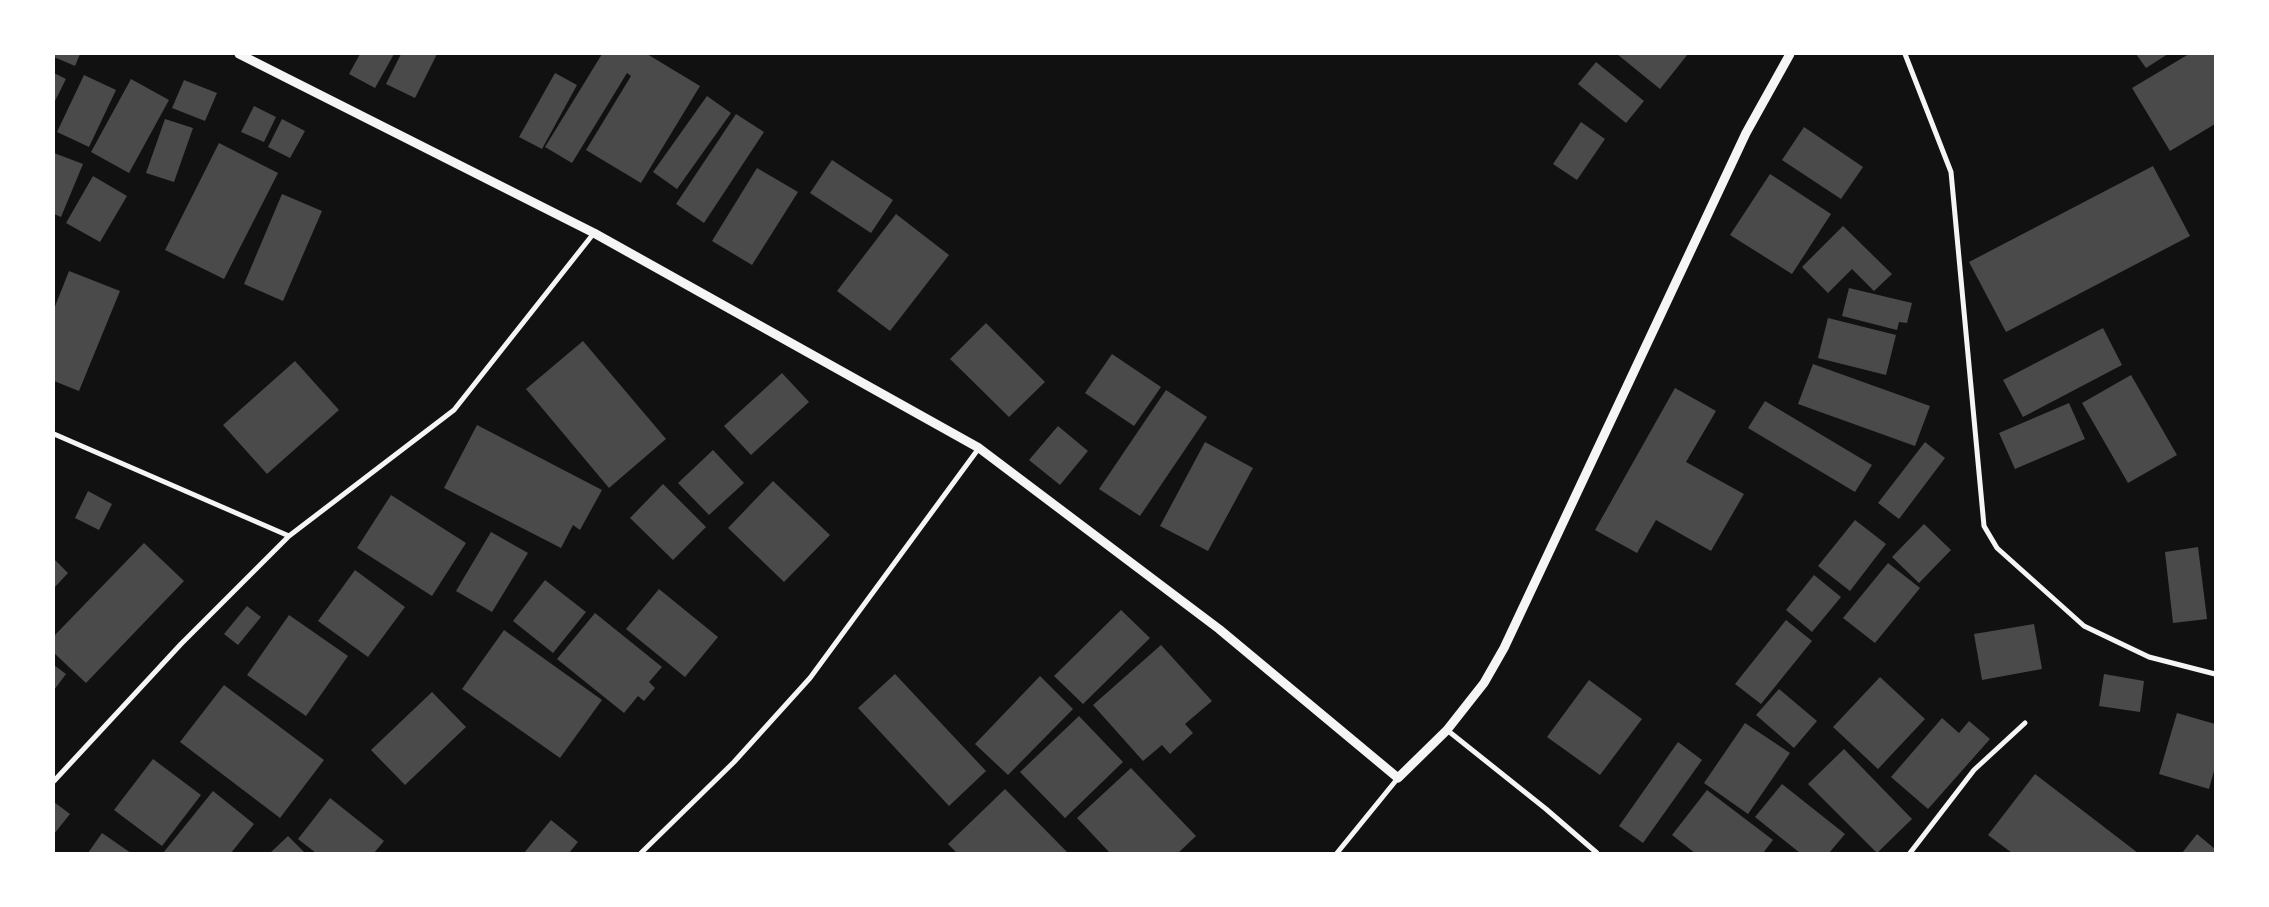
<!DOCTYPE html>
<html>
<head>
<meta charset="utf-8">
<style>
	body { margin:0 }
	#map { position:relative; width:2269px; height:907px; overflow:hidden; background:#111; font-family:"Times New Roman",serif }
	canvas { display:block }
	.frame { position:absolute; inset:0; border:55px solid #fff; pointer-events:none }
</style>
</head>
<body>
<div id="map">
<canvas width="2269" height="907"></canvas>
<div class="frame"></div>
</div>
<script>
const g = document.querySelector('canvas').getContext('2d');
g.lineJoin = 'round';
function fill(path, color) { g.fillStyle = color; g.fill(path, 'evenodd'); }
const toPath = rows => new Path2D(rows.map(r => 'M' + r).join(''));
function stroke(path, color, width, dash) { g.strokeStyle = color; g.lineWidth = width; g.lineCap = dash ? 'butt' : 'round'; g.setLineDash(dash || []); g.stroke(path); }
const building = toPath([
	[54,54,80,54,75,66,54,57],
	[360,54,394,54,375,88,349,74],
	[401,54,437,54,415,98,386,84],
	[602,54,647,54,700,86,641,183,586,150,631,76,627,73,572,163,545,147],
	[1617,54,1688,54,1660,89],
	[2136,54,2168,54,2146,68],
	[2189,54,2215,54,2215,124,2170,151,2132,88],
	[1596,62,1644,101,1626,123,1578,84],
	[54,73,66,79,54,103],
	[555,73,577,85,542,149,519,137],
	[84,75,116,90,89,147,57,132],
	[131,79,169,100,129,173,91,152],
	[184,80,217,93,205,121,172,108],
	[707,96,731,113,677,189,653,172],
	[254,106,276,117,264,142,241,132],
	[736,114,764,132,704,223,676,204],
	[165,119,193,128,174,182,146,173],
	[282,119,305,131,290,158,268,147],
	[1581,122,1605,139,1577,180,1553,164],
	[1804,127,1863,167,1841,199,1782,160],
	[219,143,278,173,224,279,165,250],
	[54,153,83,164,61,217,54,214],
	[832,160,893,200,871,233,810,193],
	[2153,166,2190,236,2006,332,1969,262],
	[757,168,798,192,752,265,712,241],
	[1770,174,1831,214,1792,274,1730,235],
	[93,176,127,196,100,242,66,223],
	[282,194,322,211,283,301,244,284],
	[896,214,949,255,890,331,837,291],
	[1843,226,1892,274,1874,291,1852,269,1828,293,1802,267],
	[69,271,120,291,79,391,54,381,54,309],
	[1849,288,1912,303,1907,323,1899,322,1897,330,1842,316],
	[1828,318,1896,335,1886,375,1818,358],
	[986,323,1045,382,1009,417,950,359],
	[2103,328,2122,365,2023,417,2003,380],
	[583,341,666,439,609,488,526,389],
	[1112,354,1161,387,1134,426,1085,393],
	[295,361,339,410,267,474,223,425],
	[1813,364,1930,406,1915,446,1798,404],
	[782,373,809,402,751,455,724,426],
	[2131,375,2177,455,2128,483,2082,403],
	[1675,388,1716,411,1686,462,1744,494,1711,551,1656,520,1637,553,1595,530],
	[1166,390,1207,417,1140,516,1099,489],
	[1765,401,1872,465,1855,492,1748,428],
	[2069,403,2085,439,2015,469,1999,433],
	[477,425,602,490,580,530,573,525,561,548,444,488],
	[1058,426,1088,451,1060,485,1029,460],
	[1205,442,1253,468,1208,551,1160,526],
	[1925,442,1945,458,1899,519,1878,503],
	[713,450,744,483,709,515,678,483],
	[773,481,830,535,784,582,728,528],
	[663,484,706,527,673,560,630,518],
	[88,491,112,504,99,530,75,518],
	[391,495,466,543,432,596,357,548],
	[1855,520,1886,544,1850,591,1818,566],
	[1924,524,1951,550,1919,583,1892,557],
	[491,532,528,553,492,612,456,591],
	[144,543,184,581,86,683,54,653,54,636],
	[2198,547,2207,619,2173,623,2165,552],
	[54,559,68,573,54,588],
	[1888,563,1920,588,1875,643,1843,618],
	[355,570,405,607,368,657,318,621],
	[1814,575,1841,597,1812,632,1786,610],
	[545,580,586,612,553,653,513,621],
	[659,589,718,637,685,677,626,629],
	[247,606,261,617,238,645,224,634],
	[1121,610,1150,638,1083,704,1054,676],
	[595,613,662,667,649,682,655,688,644,701,638,696,624,713,557,659],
	[289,615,348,656,306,716,247,675],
	[1786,620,1812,641,1761,704,1735,684],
	[2034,624,2042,669,1982,680,1974,634],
	[504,630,602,700,560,758,462,689],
	[1161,645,1212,701,1185,724,1193,733,1170,754,1162,745,1143,761,1093,705],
	[54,665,66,674,54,690],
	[895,674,986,771,949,806,858,708],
	[2104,674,2144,681,2140,712,2099,706],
	[1040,676,1073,709,1008,775,975,744],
	[1880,677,1925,719,1878,769,1833,727],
	[1589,680,1642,719,1600,775,1547,737],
	[224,685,324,760,280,818,180,742],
	[1779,689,1817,721,1794,748,1756,715],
	[432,692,466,727,405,785,371,750],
	[2177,713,2215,724,2215,767,2209,789,2159,774],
	[1079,716,1123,762,1065,818,1020,772],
	[1942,718,1959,733,1969,721,1990,739,1928,809,1891,777],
	[1745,723,1790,753,1748,814,1704,783],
	[1678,742,1702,760,1643,843,1619,826],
	[1844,749,1912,819,1877,853,1808,784],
	[153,759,201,795,162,846,114,810],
	[1131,768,1196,836,1178,853,1110,853,1077,818],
	[2035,774,2138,853,2012,853,1988,835],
	[1782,784,1845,834,1829,853,1800,853,1755,817],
	[1005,789,1068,853,957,853,948,844],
	[1707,790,1773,840,1763,853,1695,853,1672,835],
	[213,791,254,824,231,853,163,853],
	[330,798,384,841,374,853,316,853,298,839],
	[54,802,70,814,54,834],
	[551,820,578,842,569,853,524,853],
	[102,833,131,853,88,853],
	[2197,834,2215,849,2215,853,2182,853],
	[288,836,305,853,270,853]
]);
const minor = toPath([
	[1905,54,1951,172,1984,526,1997,548,2084,626,2149,657,2215,674],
	[54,434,289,536],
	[1447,730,1546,809,1597,853],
	[54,781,181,644,289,536,454,410,594,233],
	[641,853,734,762,810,678,979,448],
	[1337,853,1398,778],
	[1910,853,1974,770,2025,723]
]);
const tertiary = toPath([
	[239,54,594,233,979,448,1219,629,1398,778,1447,730,1484,683,1504,648,1746,133,1790,54]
]);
fill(building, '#4a4a4a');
stroke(minor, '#f5f5f5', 5);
stroke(tertiary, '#f5f5f5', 9);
</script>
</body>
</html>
